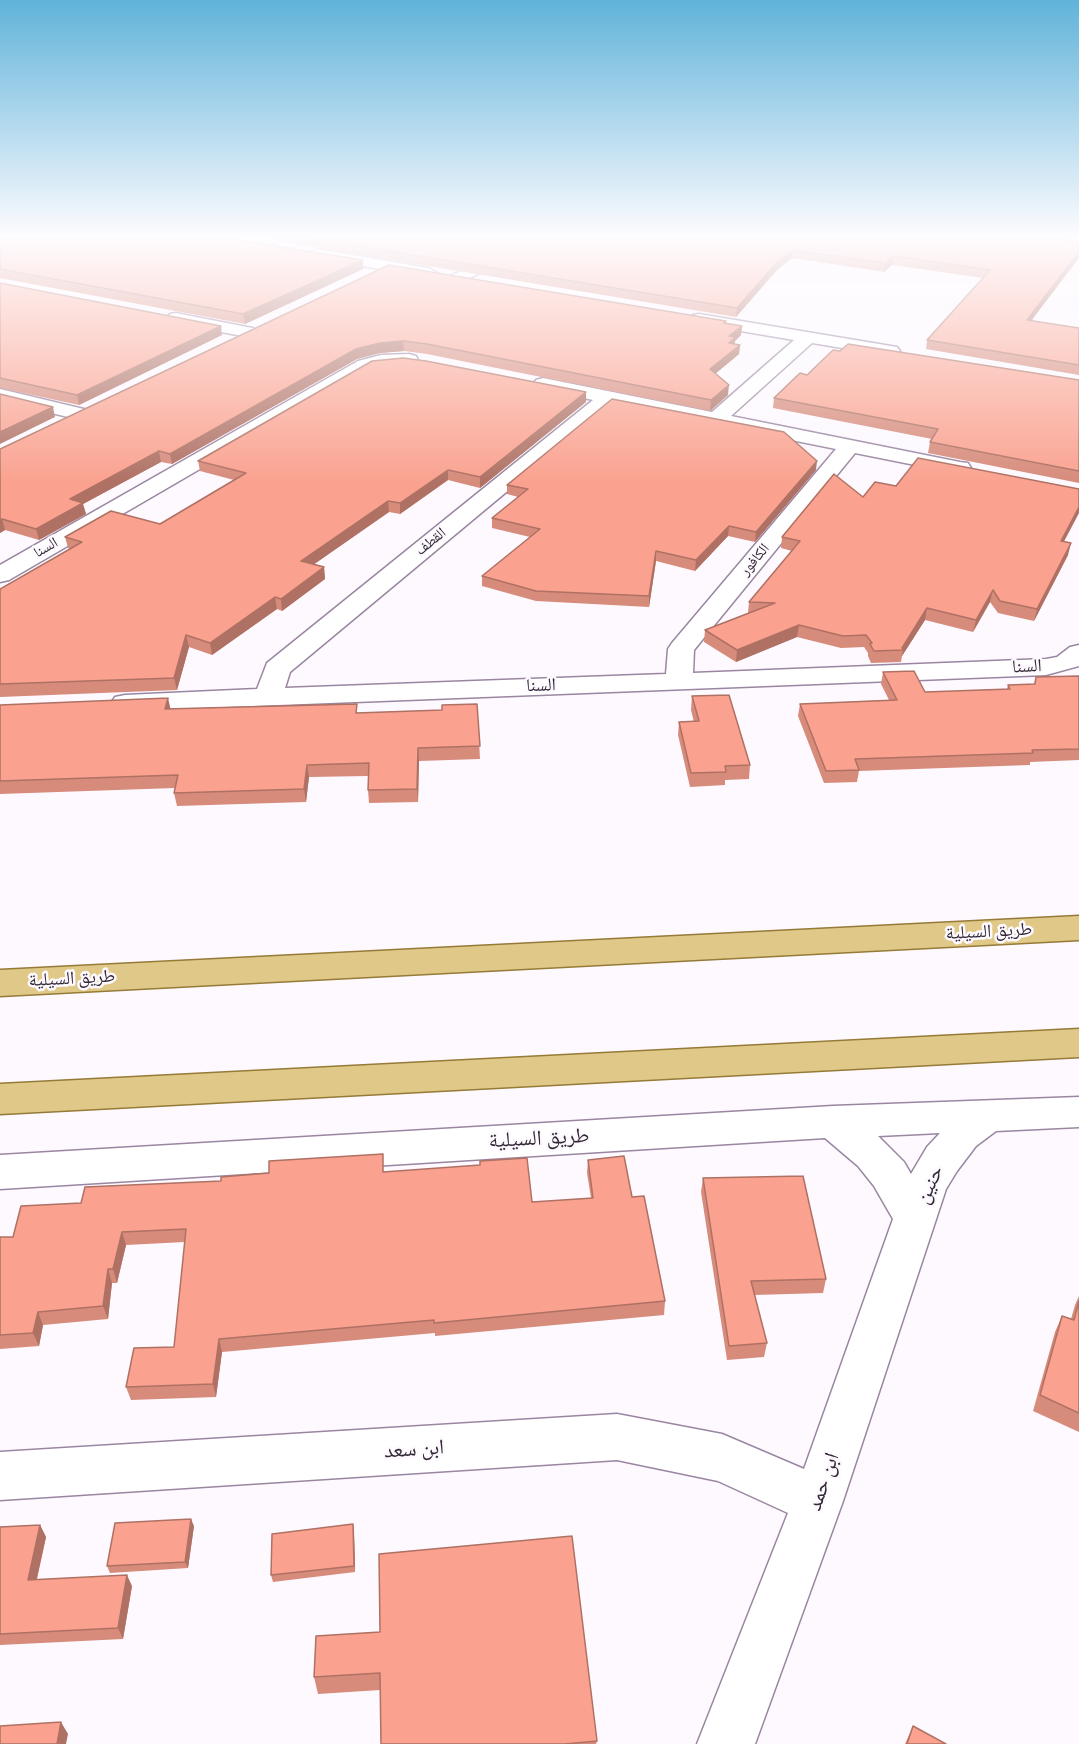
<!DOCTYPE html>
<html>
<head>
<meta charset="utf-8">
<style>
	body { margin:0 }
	canvas { display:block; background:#fdf9ff }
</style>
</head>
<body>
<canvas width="1079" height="1744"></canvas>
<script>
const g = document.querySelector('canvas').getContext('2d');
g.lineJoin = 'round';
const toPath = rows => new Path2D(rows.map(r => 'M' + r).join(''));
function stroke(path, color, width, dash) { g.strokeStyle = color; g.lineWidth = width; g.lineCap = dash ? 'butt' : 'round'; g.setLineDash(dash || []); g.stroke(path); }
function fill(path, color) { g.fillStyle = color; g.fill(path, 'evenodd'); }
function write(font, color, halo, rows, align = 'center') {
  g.font = font + ' Signika,"Noto Naskh Arabic",sans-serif'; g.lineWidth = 5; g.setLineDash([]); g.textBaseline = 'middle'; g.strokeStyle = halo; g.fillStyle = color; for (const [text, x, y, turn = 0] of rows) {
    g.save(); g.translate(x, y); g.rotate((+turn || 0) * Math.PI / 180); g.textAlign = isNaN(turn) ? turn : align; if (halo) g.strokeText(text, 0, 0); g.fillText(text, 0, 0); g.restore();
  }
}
const minor = toPath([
	[287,239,308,239,284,251,274,251,271,248,274,245,287,239],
	[318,249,429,268,437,273,429,278,313,257,310,254,318,249],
	[472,266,478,268,480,271,478,274,458,283,450,278,452,275,472,266],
	[176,313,247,327,253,328,256,332,253,336,247,337,170,322,167,318,170,314,176,313],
	[699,314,897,347,900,351,897,355,891,356,812,343,731,416,960,462,968,463,971,468,968,473,960,474,855,453,694,650,693,673,1046,659,1057,657,1070,647,1079,645,1079,666,1046,675,125,711,115,709,111,703,115,697,125,695,257,689,267,663,593,400,536,388,533,384,536,380,543,378,712,412,794,340,693,323,690,319,693,315,699,314],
	[612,404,836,449,672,643,668,649,666,674,285,688,290,672,612,404],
	[409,354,416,356,418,360,416,364,372,369,9,580,0,582,0,565,358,361,381,355,409,354],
	[0,389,88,410,91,414,88,418,81,420,0,401,0,389],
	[1079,1097,1079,1127,996,1131,976,1146,957,1171,946,1189,843,1501,755,1744,697,1744,788,1513,718,1481,617,1460,0,1500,0,1452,617,1414,722,1434,804,1469,893,1219,874,1186,858,1166,825,1138,0,1189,0,1155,833,1106,1079,1097],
	[940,1133,927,1147,911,1174,904,1162,878,1136,940,1133]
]);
const major = toPath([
	[1079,916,1079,940,0,996,0,970,1079,916],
	[1079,1029,1079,1057,0,1114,0,1084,1079,1029]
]);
const wall = toPath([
	[0,239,363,269,245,324,0,278],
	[266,239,1061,239,1032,321,1079,328,1079,375,926,349,927,340,983,278,892,265,884,272,792,258,776,271,736,317],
	[389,265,726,321,726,323,742,326,741,335,735,341,735,344,740,345,739,354,715,374,728,395,710,411,427,354,404,351,380,353,357,359,172,464,161,462,83,504,86,514,39,540,5,530,0,533,0,449],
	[0,283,222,335,79,405,0,388],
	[807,375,1079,380,1079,483,928,453,930,442,932,439,773,408,774,398],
	[586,392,586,402,480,488,448,480,400,514,389,512,314,564,324,567,325,579,282,611,277,609,212,655,189,647,177,690,0,697,0,589,70,549,68,548,65,537,160,524,234,480,200,471,198,461],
	[816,470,755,542,728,536,695,571,656,561,649,607,536,601,482,586,482,576,530,537,492,528,492,518,518,497,507,494,507,485],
	[896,486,1064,542,1068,555,1034,621,998,613,990,602,973,632,925,620,902,656,901,662,871,663,868,656,868,653,864,647,841,648,797,637,736,662,704,642,705,630,748,613,749,602,792,551,781,548,782,537,863,497],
	[883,672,925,692,1007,689,1008,685,1034,684,1036,677,1079,676,1079,760,1030,762,1030,765,859,771,857,782,824,783,798,716,800,704,889,700,881,684],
	[692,696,750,765,749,779,725,780,725,785,690,787,678,735,679,722,694,722,691,710],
	[477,704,480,759,419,761,418,802,369,803,368,790,368,776,309,777,306,802,177,806,174,793,175,788,0,794,0,705,358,713,442,710],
	[588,1160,632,1197,665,1301,664,1315,435,1336,435,1333,222,1352,216,1397,131,1400,126,1387,174,1347,185,1242,126,1245,117,1283,112,1283,108,1319,43,1325,39,1346,0,1349,0,1237,13,1237,81,1203,221,1181,384,1172,532,1202,591,1198,587,1173],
	[703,1178,826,1279,823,1293,754,1295,767,1343,764,1357,727,1360,701,1192],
	[1079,1296,1079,1432,1033,1411,1055,1332,1062,1316,1071,1319,1075,1305],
	[353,1524,354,1531,355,1572,273,1582,271,1575],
	[40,1525,46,1537,37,1579,132,1586,123,1639,0,1645,0,1527],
	[194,1526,188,1568,110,1573,107,1566],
	[316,1636,597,1741,596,1744,381,1744,380,1690,318,1694,314,1677],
	[913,1726,946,1744,905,1744]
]);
const shadedWall = toPath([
	[793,250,792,258,776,271,736,317,737,308,777,262],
	[1079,252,1079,258,1025,329,1027,320],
	[893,256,892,265,884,272,885,263],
	[363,260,363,269,245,324,243,314],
	[221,326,222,335,79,405,77,395],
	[742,326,741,335,735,341,734,347,728,352,729,336],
	[403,341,404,351,380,353,357,359,172,464,170,454,356,349,380,343],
	[740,345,739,354,709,379,710,369],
	[729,385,728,395,710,411,711,400],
	[586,392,586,402,480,488,480,477],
	[53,407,55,417,0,444,0,432],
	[159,451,161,462,83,504,86,514,39,540,36,529,70,499],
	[817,461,816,470,755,542,756,532],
	[448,470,448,480,400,514,400,503],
	[388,501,389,512,303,572,301,561],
	[1079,507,1079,513,1058,553,1061,541],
	[2,519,5,530,0,533,0,520],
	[729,526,728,536,695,571,696,560],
	[1071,543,1068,555,1034,621,1037,609],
	[656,551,656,561,649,607,649,596],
	[324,567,325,579,282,611,281,599],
	[993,590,990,602,973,632,976,620],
	[275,597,277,609,212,655,210,643],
	[927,608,925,620,902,656,903,650,902,648],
	[799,625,797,637,736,662,737,650],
	[186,635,189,647,177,690,174,678],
	[168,698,171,711,165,709],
	[418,748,419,761,418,802,417,789],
	[307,765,309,777,306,802,304,789],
	[122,1232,126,1245,117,1283,113,1269],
	[108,1269,112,1283,108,1319,103,1306],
	[38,1312,43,1325,39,1346,33,1333],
	[219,1339,222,1352,216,1397,213,1384],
	[191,1519,194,1526,188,1568,185,1562],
	[353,1524,354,1531,355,1572,354,1566],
	[40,1525,46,1537,34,1591,28,1580],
	[127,1575,132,1586,123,1639,118,1628],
	[61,1722,68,1734,66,1744,57,1744]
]);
const building = toPath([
	[0,239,231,239,363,260,243,314,0,269,0,239],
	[315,239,1061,239,1079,242,1079,252,1027,320,1079,328,1079,365,927,340,990,270,893,256,885,263,793,250,777,262,737,308,315,239],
	[389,265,726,321,724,323,742,326,729,336,735,337,729,343,740,345,710,369,729,385,711,400,427,344,403,341,380,343,356,349,170,454,159,451,70,499,83,503,36,529,2,519,0,520,0,449,389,265],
	[0,283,221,326,77,395,0,378,0,283],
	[848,344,1079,380,1079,471,930,442,938,429,774,398,800,373,807,375,833,350,840,351,848,344],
	[403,358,426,361,586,392,480,477,448,470,400,503,388,501,301,561,324,567,281,599,275,597,210,643,186,635,174,678,0,684,0,589,82,542,65,537,111,511,160,524,246,473,198,461,372,361,403,358],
	[0,394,53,407,0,432,0,394],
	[612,399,784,432,817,461,756,532,729,526,696,560,656,551,649,596,536,591,482,576,540,529,492,518,528,489,507,485,612,399],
	[918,458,1079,489,1079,507,1061,541,1071,543,1037,609,1000,601,993,590,976,620,927,608,902,648,903,650,874,651,870,644,872,643,866,635,843,636,799,625,737,650,705,630,775,603,749,602,800,541,782,537,834,474,863,497,875,482,896,486,918,458],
	[914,671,925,692,1010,689,1008,685,1035,684,1036,677,1079,676,1079,749,1032,750,1033,753,855,759,859,770,826,771,800,704,897,700,883,672,914,671],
	[729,695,750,765,725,766,726,772,691,773,679,722,699,721,692,696,729,695],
	[168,698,165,709,357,704,356,713,442,710,442,705,477,704,480,746,418,748,417,789,368,790,369,763,307,765,304,789,174,793,178,775,0,781,0,705,168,698],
	[383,1154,383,1172,480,1165,480,1161,527,1158,532,1202,593,1198,588,1160,624,1156,632,1197,644,1196,665,1301,434,1323,434,1320,219,1339,213,1384,126,1387,134,1348,174,1347,186,1229,122,1232,113,1269,108,1269,103,1306,38,1312,33,1333,0,1335,0,1237,13,1237,21,1206,81,1203,85,1187,221,1181,221,1177,269,1173,269,1161,383,1154],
	[803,1176,826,1279,751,1281,767,1343,729,1346,703,1178,803,1176],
	[1079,1301,1079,1413,1040,1395,1062,1316,1074,1320,1079,1301],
	[191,1519,185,1562,107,1566,115,1523,191,1519],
	[353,1524,354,1566,271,1575,272,1534,353,1524],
	[40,1525,28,1580,127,1575,118,1628,0,1634,0,1527,40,1525],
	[572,1536,597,1741,565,1744,381,1744,380,1673,314,1677,316,1636,380,1632,379,1554,572,1536],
	[61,1722,57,1744,0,1744,0,1726,61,1722],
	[913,1726,946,1744,907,1744,913,1726]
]);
const farStreetnames = [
	["القطف",431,542,-39],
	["السنا",46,548,-30],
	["الكافور",755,560,-50]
];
const streetNames = [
	["السنا",1027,667,-3],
	["السنا",541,686,-2],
	["طريق السيلية",989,932,-3],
	["طريق السيلية",72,979,-3]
];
const nearStreetnames = [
	["طريق السيلية",539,1139,-3],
	["حنين",930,1185,-65],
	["ابن سعد",414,1450,-4],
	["ابن حمد",824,1482,-71]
];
stroke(minor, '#9a86a1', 3);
stroke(major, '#967a37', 3);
fill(minor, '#fff');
fill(major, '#e0c988');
fill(wall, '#d78b7b');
fill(shadedWall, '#af7164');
fill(building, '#faa28f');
stroke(building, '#af7164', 1.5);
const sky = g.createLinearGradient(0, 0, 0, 483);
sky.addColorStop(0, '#60b3da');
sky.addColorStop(0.49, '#fefcff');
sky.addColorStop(1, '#fefcff00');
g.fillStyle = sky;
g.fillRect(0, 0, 1079, 483);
write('15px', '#312934', '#fdf9ff', farStreetnames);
write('18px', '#312934', '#fdf9ff', streetNames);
write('21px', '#312934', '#fdf9ff', nearStreetnames);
</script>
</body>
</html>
